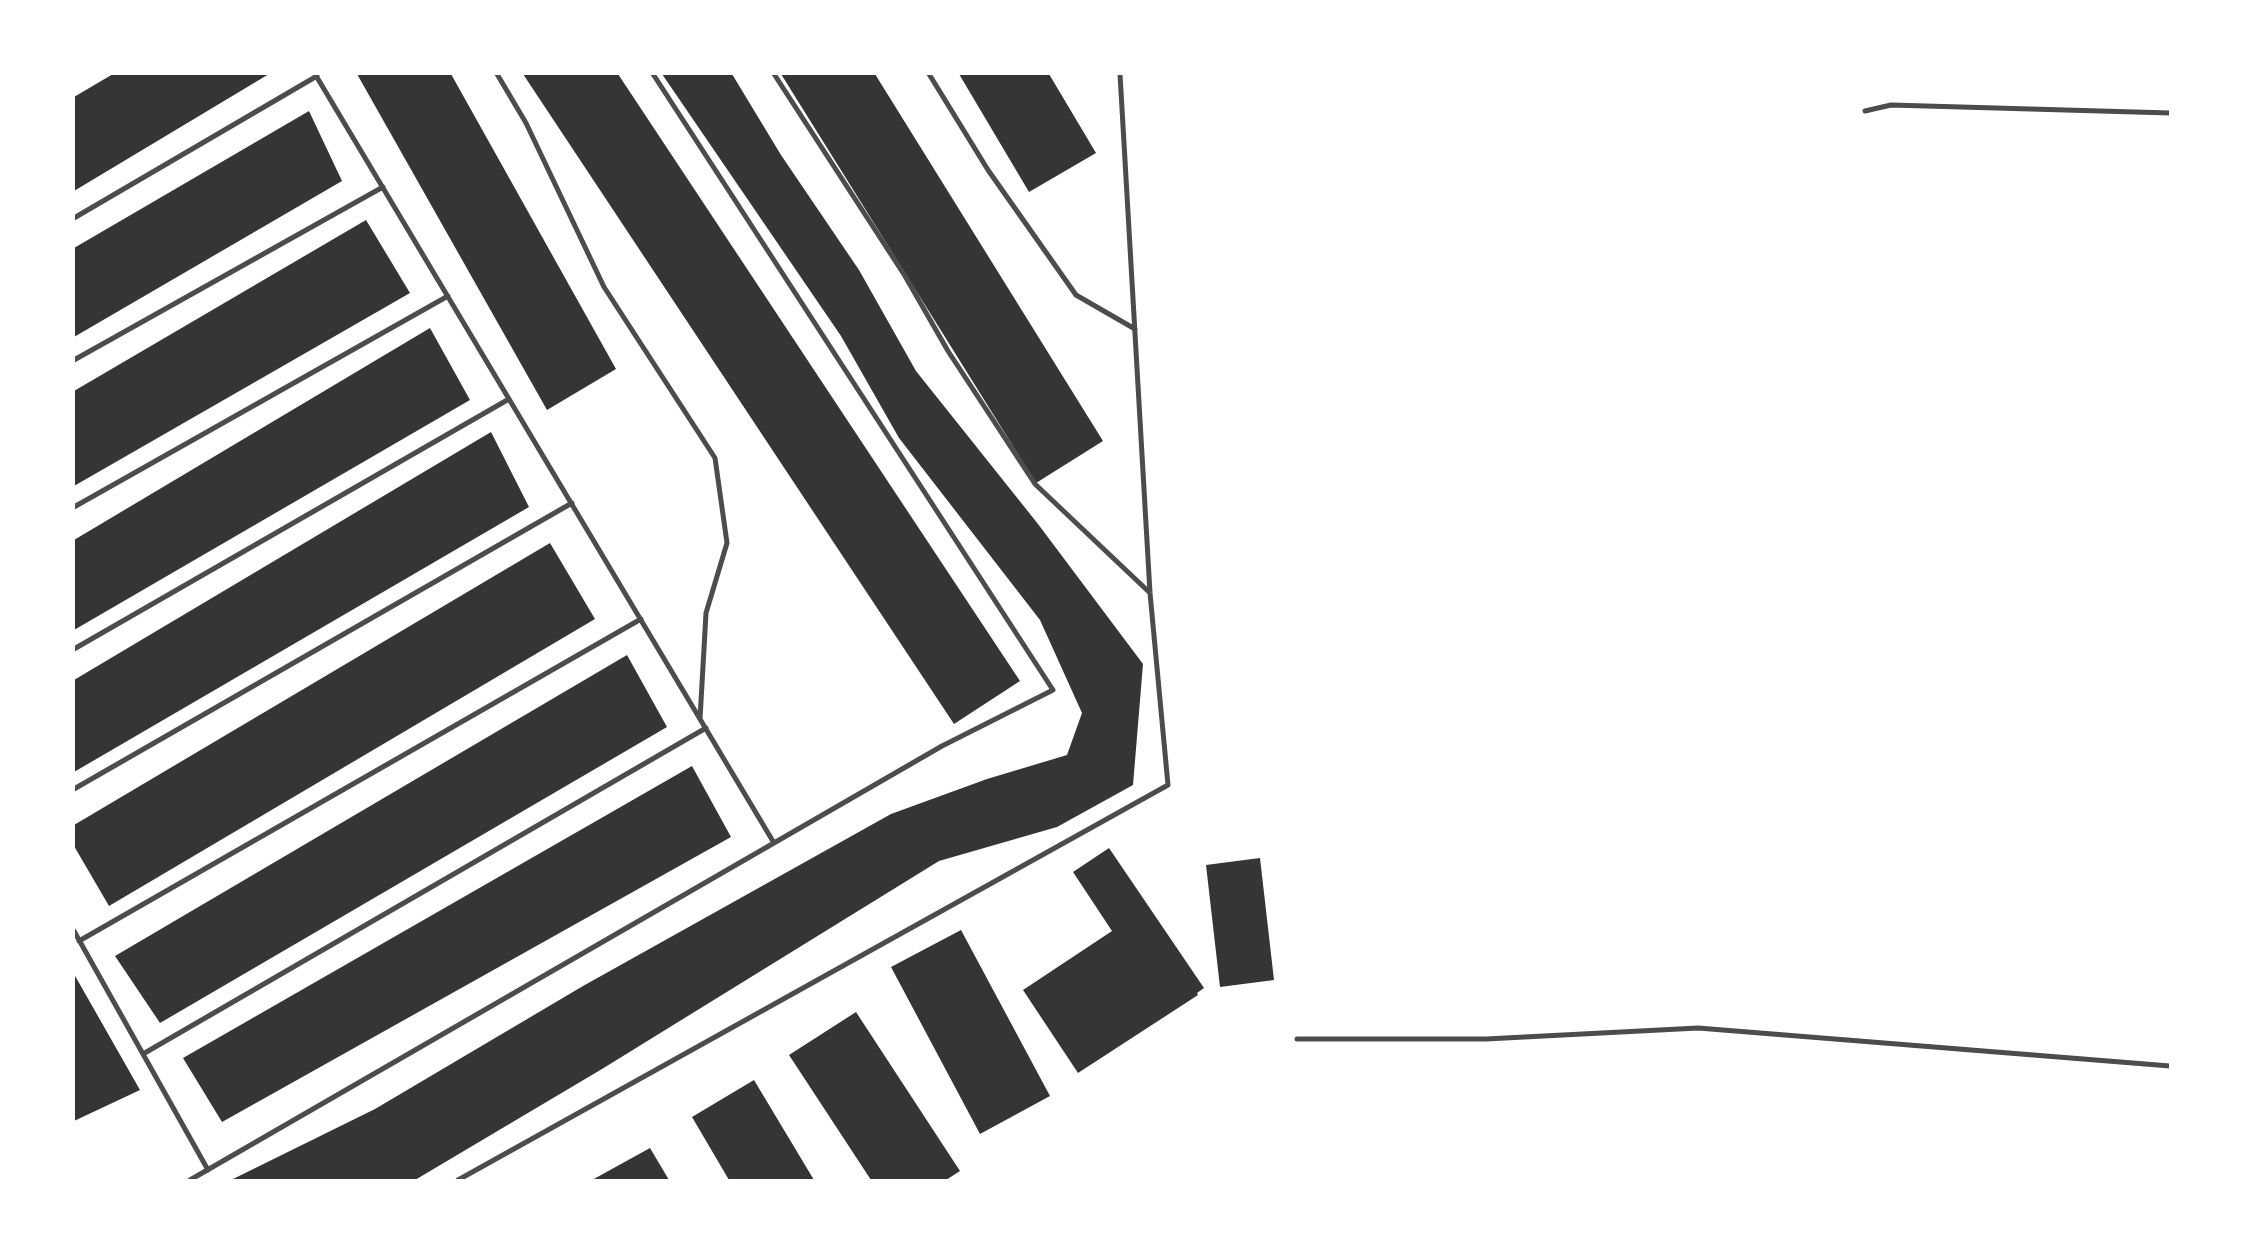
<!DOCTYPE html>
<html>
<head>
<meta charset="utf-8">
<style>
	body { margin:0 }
	#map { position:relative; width:2244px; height:1254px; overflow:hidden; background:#fff; font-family:"IBM Plex Sans",sans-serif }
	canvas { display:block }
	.frame { position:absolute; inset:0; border:75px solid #fff; pointer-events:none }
</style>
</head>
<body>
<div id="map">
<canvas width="2244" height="1254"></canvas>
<div class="frame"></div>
</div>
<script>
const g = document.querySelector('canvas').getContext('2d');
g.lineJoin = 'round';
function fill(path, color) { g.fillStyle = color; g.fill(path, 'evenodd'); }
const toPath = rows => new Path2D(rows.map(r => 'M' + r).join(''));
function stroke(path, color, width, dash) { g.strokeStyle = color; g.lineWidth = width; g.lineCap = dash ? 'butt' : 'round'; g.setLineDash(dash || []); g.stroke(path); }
const building = toPath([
	[113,74,269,74,74,191,74,97],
	[357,74,451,74,616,369,547,410],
	[523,74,618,74,1020,681,954,724],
	[662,74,732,74,781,155,859,270,916,371,1038,524,1143,664,1133,785,1057,827,939,861,602,1069,415,1180,231,1180,375,1109,583,986,891,814,987,779,1067,755,1082,713,1040,620,899,438,841,336],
	[781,74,875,74,1103,441,1036,483],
	[959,74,1049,74,1096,153,1029,192],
	[309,111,342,181,74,337,74,248],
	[366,220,410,293,74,486,74,391],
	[430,328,470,400,74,630,74,540],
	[491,432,529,507,74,772,74,680],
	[550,543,595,619,109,906,74,846,74,825],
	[627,655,667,727,160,1023,115,956],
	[692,766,731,837,222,1122,183,1058],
	[1109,848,1204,988,1197,993,1198,995,1078,1073,1023,990,1112,931,1073,872],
	[1260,858,1274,980,1220,987,1206,865],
	[961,930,1050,1096,980,1134,891,967],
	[74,974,140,1090,74,1121],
	[856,1012,960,1171,946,1180,871,1180,789,1055],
	[754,1080,814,1180,729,1180,692,1117],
	[650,1148,669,1180,592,1180]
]);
const service = toPath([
	[315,74,774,843],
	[497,74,526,123,604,287,715,458,727,543,706,613,700,719],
	[774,74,905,276,948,351,1035,484,1149,592],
	[929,74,988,170,1076,295,1135,329],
	[1865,111,1891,105,2170,113],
	[74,218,317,76],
	[74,360,383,187],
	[74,507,448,296],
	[74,649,509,399],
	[74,789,572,503],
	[74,931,208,1170],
	[79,941,641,619],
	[1297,1039,1486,1039,1698,1028,2170,1066],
	[143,1054,706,728],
	[190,1180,942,746,1053,690,653,74],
	[458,1180,1168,785,1150,593,1120,74]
]);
fill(building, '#353535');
stroke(service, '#4c4c4c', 5);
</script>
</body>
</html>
